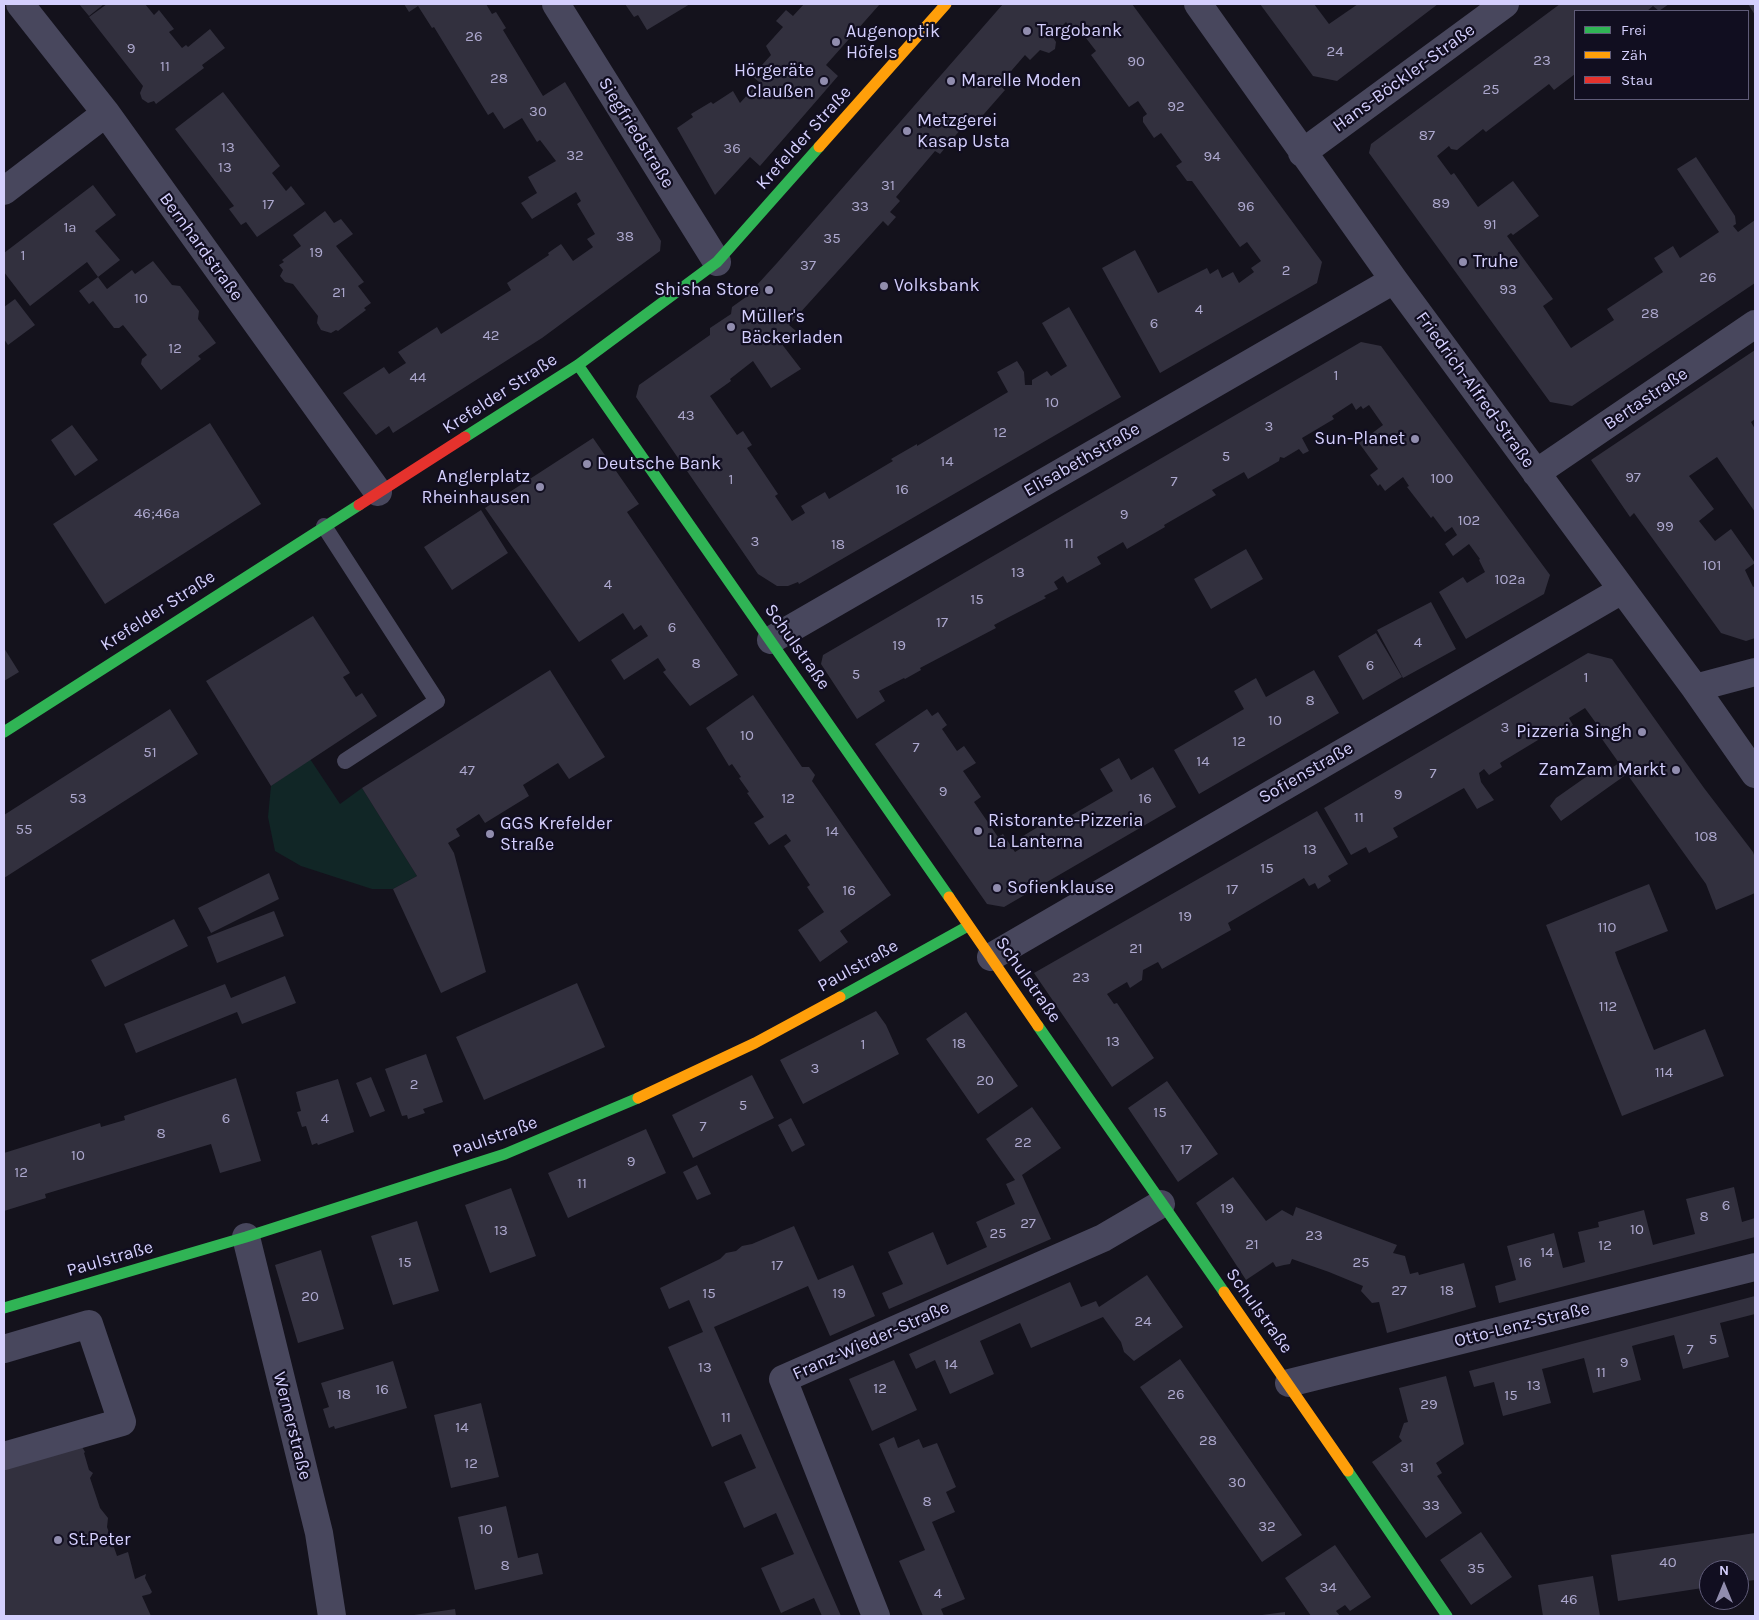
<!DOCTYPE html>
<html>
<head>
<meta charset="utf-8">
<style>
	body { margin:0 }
	#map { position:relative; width:1759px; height:1620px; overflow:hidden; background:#14121c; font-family:Karla,sans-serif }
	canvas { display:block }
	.frame { position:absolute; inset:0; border:5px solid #d4cffd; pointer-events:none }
	.legend { position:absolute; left:1574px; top:10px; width:175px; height:90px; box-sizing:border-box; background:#110e20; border:1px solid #5f5b78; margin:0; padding:6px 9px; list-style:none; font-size:15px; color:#d4cffd }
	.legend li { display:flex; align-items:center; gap:10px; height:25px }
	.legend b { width:25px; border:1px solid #5f5b78 }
	.north { position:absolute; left:1699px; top:1560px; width:50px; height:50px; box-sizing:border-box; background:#110e20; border:1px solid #5f5b78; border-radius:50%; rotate:0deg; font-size:14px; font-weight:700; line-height:20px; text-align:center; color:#d4cffd }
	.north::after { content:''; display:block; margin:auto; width:18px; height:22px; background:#918dae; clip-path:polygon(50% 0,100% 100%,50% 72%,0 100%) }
</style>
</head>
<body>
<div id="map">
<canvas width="1759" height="1620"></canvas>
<div class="frame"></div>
<ul class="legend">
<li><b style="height:6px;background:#30b455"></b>Frei</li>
<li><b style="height:6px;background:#ff9f0a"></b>Zäh</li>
<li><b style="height:6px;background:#e5322d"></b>Stau</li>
</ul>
<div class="north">N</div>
</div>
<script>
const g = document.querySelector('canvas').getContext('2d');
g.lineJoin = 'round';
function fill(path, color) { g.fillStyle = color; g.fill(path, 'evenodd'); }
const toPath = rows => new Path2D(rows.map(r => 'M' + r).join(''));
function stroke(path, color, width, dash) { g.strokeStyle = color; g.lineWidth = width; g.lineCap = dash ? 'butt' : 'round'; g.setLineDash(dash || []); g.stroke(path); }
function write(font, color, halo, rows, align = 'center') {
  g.font = font + ' Karla,sans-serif'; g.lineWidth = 4.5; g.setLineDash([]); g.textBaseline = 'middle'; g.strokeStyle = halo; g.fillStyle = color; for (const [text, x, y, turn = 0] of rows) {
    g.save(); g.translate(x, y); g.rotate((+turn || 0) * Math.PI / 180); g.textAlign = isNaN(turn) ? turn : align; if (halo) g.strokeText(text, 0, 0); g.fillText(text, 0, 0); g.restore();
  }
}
const green = toPath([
	[310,759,340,804,362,788,417,876,393,889,372,889,301,866,275,851,268,817,271,786]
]);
const building = toPath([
	[79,4,104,4,89,16],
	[107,4,145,4,154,15,159,10,174,29,169,32,182,48,186,45,188,47,210,29,225,48,202,65,204,68,156,104,154,101,148,103,142,99,140,93,143,86,89,17],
	[404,4,486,4,492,14,496,12,506,28,503,30,543,96,565,82,661,241,660,251,542,338,393,433,389,426,376,435,343,393,384,367,389,374,406,363,398,352,437,327,441,334,511,290,507,283,549,255,548,253,561,244,573,261,593,247,587,239,595,234,577,204,581,201,576,192,532,219,521,203,537,193,528,177,556,161,540,140,537,142,522,118,504,129,493,112,488,115,434,27,432,28,418,6,409,12],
	[625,4,690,4,647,30,638,15,634,17],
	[804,4,880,4,826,65,838,76,760,166,750,157,715,195,677,128,693,117,691,114,711,102,713,104,733,91,740,103,759,82,752,76,771,55,766,46,783,27,776,21,786,10,793,16],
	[1003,4,1132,4,1322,262,1317,283,1160,373,1102,268,1135,250,1158,293,1207,268,1210,274,1218,269,1222,278,1233,272,1239,283,1254,272,1251,268,1261,261,1247,242,1240,247,1192,181,1187,181,1176,166,1182,162,1161,133,1154,138,1143,122,1143,117,1147,114,1138,101,1129,107,1091,55,1096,51,1079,29,1074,33,1066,22,1052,36,1056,42,1055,49,1049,53,1040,50,1030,60,1025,55,999,85,1005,90,977,122,971,117,940,154,935,151,896,197,900,201,890,212,896,217,888,226,883,221,789,325,796,331,781,343,801,369,771,388,753,361,730,379,731,381,710,396,737,435,743,431,752,445,747,448,776,491,778,494,775,496,792,521,805,513,801,506,825,492,829,499,893,461,891,459,917,444,917,446,1008,392,997,372,1017,361,1024,372,1025,385,1032,385,1032,380,1047,371,1051,376,1067,366,1042,323,1069,307,1121,397,799,584,798,582,788,586,777,586,758,574,636,397,639,385,710,335,710,328,731,314,732,307,746,297,777,263],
	[1260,4,1314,4,1329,24,1358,4,1438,4,1337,81,1313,76],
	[1560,4,1669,4,1659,11,1653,6,1647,11,1575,11,1575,74,1554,90,1549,84,1486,132,1483,129,1457,150,1451,149,1449,146,1437,156,1451,175,1454,173,1478,207,1513,181,1539,216,1513,235,1511,233,1507,236,1553,299,1543,306,1571,348,1614,320,1607,309,1663,272,1654,258,1673,246,1680,258,1719,232,1677,169,1696,157,1735,216,1736,224,1733,226,1738,232,1755,220,1755,283,1572,406,1550,402,1369,153,1371,144],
	[1748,4,1755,4,1755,15],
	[223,92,280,166,272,173,286,191,291,186,305,204,257,237,246,222,241,225,229,209,234,206,175,129],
	[93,185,116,215,95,231,120,260,98,277,107,289,132,270,135,274,153,261,172,285,180,286,199,311,198,319,216,343,198,356,201,359,161,390,141,364,142,359,147,355,123,325,119,328,114,328,93,301,89,304,79,291,98,277,87,262,30,306,4,272,4,253],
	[325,211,334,223,341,219,353,234,336,246,364,282,358,286,371,303,364,308,366,310,338,331,336,330,331,333,321,330,317,323,318,316,293,284,285,282,280,276,283,270,279,265,284,262,282,260,301,246,293,235],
	[15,299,35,325,8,345,4,339,4,307],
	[1361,342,1381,346,1550,575,1544,594,1466,639,1439,592,1463,577,1467,583,1485,572,1479,560,1480,559,1469,544,1453,556,1445,544,1457,535,1452,527,1445,532,1433,516,1431,518,1407,487,1409,486,1403,477,1385,491,1380,484,1378,486,1370,475,1378,469,1359,443,1383,425,1369,405,1363,409,1361,406,1356,410,1352,403,1332,416,1334,419,1302,438,1309,451,1303,454,1299,449,1284,458,1280,457,1279,461,1248,479,1244,472,1212,490,1216,495,1164,525,1165,527,1127,549,1123,542,1097,557,1101,564,1067,583,1063,576,1054,582,1058,589,1044,596,1046,598,1011,616,994,625,996,628,920,668,921,670,905,679,904,678,879,691,885,701,857,719,821,664,823,655],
	[1755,350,1755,419,1751,422,1755,429,1755,512,1717,457,1689,476,1714,509,1699,521,1715,541,1731,529,1755,563,1745,570,1753,587,1755,586,1755,638,1746,641,1721,633,1634,513,1630,517,1591,460],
	[210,423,261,504,105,604,53,524],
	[72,425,98,460,75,476,51,440],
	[593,438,639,504,627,512,738,675,690,706,663,672,666,670,658,658,624,680,611,660,648,636,641,625,634,630,623,613,579,642,485,508],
	[481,510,508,553,452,590,424,547],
	[1246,549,1263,579,1211,609,1194,579],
	[1431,602,1456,649,1403,678,1377,630],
	[313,616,350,673,343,677,356,697,362,693,377,716,271,786,206,681],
	[1376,633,1402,677,1363,700,1338,656],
	[4,648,19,672,4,681],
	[1588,653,1612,659,1704,788,1753,852,1755,858,1755,893,1716,910,1706,884,1627,774,1561,821,1550,806,1556,798,1603,765,1613,767,1619,763,1597,732,1601,730,1585,708,1569,718,1573,725,1559,734,1556,730,1552,733,1549,729,1536,737,1538,740,1500,763,1502,767,1489,775,1484,769,1479,773,1481,782,1494,800,1477,809,1464,788,1393,828,1398,837,1369,853,1366,847,1351,855,1324,808],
	[550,670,605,757,569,779,558,763,523,785,529,796,485,823,479,814,456,829,460,836,448,843,454,853,486,972,441,993,393,889,417,876,362,788],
	[1314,670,1339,713,1199,794,1174,750,1244,709,1234,691,1256,678,1266,697],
	[753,695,802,767,809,767,815,775,812,781,891,895,840,931,848,942,820,962,798,930,824,912,807,887,810,885,784,846,791,841,786,834,769,845,754,823,764,817,747,793,749,792,739,778,741,777,732,764,729,766,706,728],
	[170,709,198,754,4,878,4,815],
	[927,709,932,716,938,712,947,725,942,729,957,751,964,746,976,763,963,771,981,797,974,802,998,837,1003,834,1015,852,1028,844,1023,836,1048,821,1053,829,1067,822,1065,819,1113,791,1100,769,1119,758,1131,780,1153,767,1176,807,1004,907,987,904,875,744],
	[1317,811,1348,864,1328,876,1331,881,1318,889,1315,883,1309,886,1304,878,1228,923,1231,930,1162,969,1158,962,1143,970,1142,980,1130,988,1127,982,1107,994,1114,1004,1117,1003,1154,1058,1112,1087,1034,973],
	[269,873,279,899,211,933,198,908],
	[1649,884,1668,931,1615,952,1618,961,1654,1050,1705,1029,1724,1076,1622,1116,1546,925],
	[274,911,284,936,217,963,207,937],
	[174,919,188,946,105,987,91,960],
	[285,976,296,1003,242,1024,237,1012,136,1053,124,1024,225,984,231,998],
	[577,983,605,1047,484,1100,456,1037],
	[876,1011,886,1025,899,1054,803,1104,780,1060],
	[966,1012,1018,1086,978,1114,926,1039],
	[426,1054,443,1102,423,1109,425,1113,408,1119,407,1115,402,1116,385,1069],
	[752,1075,774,1118,693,1158,672,1115],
	[371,1077,385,1111,370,1117,356,1083],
	[236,1078,261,1161,220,1173,211,1144,45,1194,46,1198,4,1211,4,1153,100,1123,101,1127,125,1120,124,1116],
	[338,1079,354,1132,318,1145,317,1143,312,1145,306,1126,302,1127,297,1112,301,1111,296,1092],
	[1167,1081,1218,1154,1178,1182,1128,1108],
	[1032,1107,1061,1148,1022,1175,1051,1239,889,1309,882,1293,903,1284,888,1252,933,1232,947,1265,987,1247,976,1222,1015,1204,1006,1184,1015,1180,986,1139],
	[791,1118,805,1145,792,1152,778,1125],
	[646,1129,666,1173,568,1218,548,1173],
	[697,1165,711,1194,697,1200,683,1172],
	[1233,1177,1266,1221,1282,1210,1293,1216,1296,1207,1346,1226,1397,1245,1393,1253,1405,1256,1410,1274,1418,1272,1419,1275,1464,1263,1476,1307,1387,1333,1379,1302,1372,1303,1361,1291,1363,1286,1329,1272,1292,1259,1290,1264,1284,1265,1276,1267,1273,1262,1246,1280,1196,1203],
	[1734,1187,1742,1222,1755,1218,1755,1237,1499,1303,1495,1286,1516,1280,1507,1246,1554,1233,1563,1268,1571,1266,1585,1262,1578,1232,1599,1227,1598,1222,1644,1210,1653,1245,1660,1243,1695,1234,1686,1199],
	[511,1188,536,1256,490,1273,465,1205],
	[417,1221,439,1291,393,1305,371,1236],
	[794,1226,818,1280,853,1265,875,1316,830,1336,808,1286,714,1327,841,1616,822,1616,814,1598,781,1613,761,1568,794,1554,776,1513,744,1528,724,1482,756,1468,741,1434,712,1447,668,1347,703,1332,689,1300,669,1309,660,1288,720,1259,726,1253,736,1251,742,1246,752,1244],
	[321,1250,344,1329,298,1343,275,1265],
	[1147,1275,1183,1327,1134,1361,1124,1352,1121,1342,1103,1317,1031,1348,1020,1323,980,1341,994,1374,950,1394,935,1360,916,1369,909,1354,1070,1282,1081,1307,1096,1301,1099,1307],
	[1755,1296,1755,1314,1720,1323,1729,1357,1683,1369,1674,1335,1639,1344,1632,1346,1641,1380,1593,1393,1584,1358,1550,1367,1542,1369,1551,1403,1503,1416,1494,1382,1474,1387,1469,1371],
	[1180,1359,1302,1535,1262,1562,1140,1387],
	[894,1360,917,1410,872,1431,849,1379],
	[393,1361,407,1408,335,1429,334,1426,329,1428,323,1409,329,1407,321,1383],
	[1446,1376,1464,1444,1436,1463,1442,1473,1437,1476,1462,1513,1426,1538,1372,1462,1402,1441,1399,1437,1404,1423,1408,1422,1399,1388],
	[481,1403,499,1477,451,1488,434,1415],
	[894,1437,898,1448,919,1439,923,1448,937,1443,956,1487,946,1492,955,1512,932,1522,965,1599,941,1609,944,1616,923,1616,899,1561,925,1550,879,1444],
	[81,1445,85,1452,84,1453,89,1470,93,1473,90,1478,100,1508,108,1518,107,1527,117,1556,128,1552,135,1579,146,1574,145,1578,152,1592,150,1594,142,1596,151,1616,4,1616,4,1467],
	[506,1506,518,1558,538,1553,543,1574,475,1590,458,1517],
	[1481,1532,1512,1577,1471,1605,1440,1560],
	[1755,1533,1755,1580,1739,1582,1739,1570,1709,1570,1709,1587,1618,1601,1611,1555],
	[1335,1545,1371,1597,1350,1611,1345,1605,1336,1611,1340,1616,1311,1616,1285,1578],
	[1593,1576,1600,1616,1543,1616,1538,1585],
	[455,1609,456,1616,414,1616,414,1615],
	[1285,1612,1285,1616,1262,1616,1262,1615]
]);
const lane = toPath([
	[324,526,437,701,345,761]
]);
const street = toPath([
	[20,4,106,113,378,492],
	[556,4,717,262],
	[1198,4,1394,280,1695,688,1755,774],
	[1302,153,1505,4],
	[4,191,106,113],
	[1536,473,1755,324],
	[771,640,1394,280],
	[1695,688,1755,672],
	[991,957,1622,590],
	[246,1237,319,1533,332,1616],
	[4,1349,89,1324,122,1422,4,1456],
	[1289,1383,1755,1267],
	[876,1616,783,1379,1103,1238,1161,1204]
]);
const fast = toPath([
	[578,365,949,897],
	[465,437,578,365,717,262,819,147],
	[4,732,359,505],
	[840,997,968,926],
	[1038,1026,1224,1292],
	[4,1308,246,1237,505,1154,638,1098],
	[1348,1471,1447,1616]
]);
const slow = toPath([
	[819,147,946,4],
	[949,897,1038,1026],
	[638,1098,755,1043,840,997],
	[1224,1292,1348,1471]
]);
const jam = toPath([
	[359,505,465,437]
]);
const markers = [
	[1027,31,5,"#918dae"],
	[836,42,5,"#918dae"],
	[824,81,5,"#918dae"],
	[951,81,5,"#918dae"],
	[907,131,5,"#918dae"],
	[1463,262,5,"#918dae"],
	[884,286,5,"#918dae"],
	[769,290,5,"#918dae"],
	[731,327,5,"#918dae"],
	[1415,439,5,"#918dae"],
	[587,464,5,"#918dae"],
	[540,487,5,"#918dae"],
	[1642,732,5,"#918dae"],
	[1676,770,5,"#918dae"],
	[978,831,5,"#918dae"],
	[490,834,5,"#918dae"],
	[997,888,5,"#918dae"],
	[58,1540,5,"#918dae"]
];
const numberNames = [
	["26",474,37],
	["9",131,49],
	["24",1335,52],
	["23",1542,61],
	["90",1136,62],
	["11",165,67],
	["28",499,79],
	["25",1491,90],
	["92",1176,107],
	["30",538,112],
	["87",1427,136],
	["13",228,148],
	["36",732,149],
	["32",575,156],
	["94",1212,157],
	["13",225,168],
	["31",888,186],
	["89",1441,204],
	["17",268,205],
	["33",860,207],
	["96",1246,207],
	["91",1490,225],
	["1a",70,228],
	["38",625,237],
	["35",832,239],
	["19",316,253],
	["1",23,256],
	["37",808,266],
	["2",1286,271],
	["26",1708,278],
	["93",1508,290],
	["21",339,293],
	["10",141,299],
	["4",1199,310],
	["28",1650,314],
	["6",1154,324],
	["42",491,336],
	["12",175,349],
	["1",1336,376],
	["44",418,378],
	["10",1052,403],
	["43",686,416],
	["3",1269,427],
	["12",1000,433],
	["5",1226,457],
	["14",947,462],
	["97",1633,478],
	["100",1442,479],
	["1",731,480],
	["7",1174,482],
	["16",902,490],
	["46;46a",157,514],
	["9",1124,515],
	["102",1469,521],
	["99",1665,527],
	["3",755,542],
	["11",1069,544],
	["18",838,545],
	["101",1712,566],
	["13",1018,573],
	["102a",1510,580],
	["4",608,585],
	["15",977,600],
	["17",942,623],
	["6",672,628],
	["4",1418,643],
	["19",899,646],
	["8",696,664],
	["6",1370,666],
	["5",856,675],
	["1",1586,678],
	["8",1310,701],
	["10",1275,721],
	["3",1505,728],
	["10",747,736],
	["12",1239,742],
	["7",916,748],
	["51",150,753],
	["14",1203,762],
	["47",467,771],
	["7",1433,774],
	["9",943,792],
	["9",1398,795],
	["53",78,799],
	["12",788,799],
	["16",1145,799],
	["11",1359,818],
	["55",24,830],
	["14",832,832],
	["108",1706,837],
	["13",1310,850],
	["15",1267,869],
	["17",1232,890],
	["16",849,891],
	["19",1185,917],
	["110",1607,928],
	["21",1136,949],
	["23",1081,978],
	["112",1608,1007],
	["13",1113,1042],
	["18",959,1044],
	["1",863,1045],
	["3",815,1069],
	["114",1664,1073],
	["20",985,1081],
	["2",414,1085],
	["5",743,1106],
	["15",1160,1113],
	["6",226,1119],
	["4",325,1119],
	["7",703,1127],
	["8",161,1134],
	["22",1023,1143],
	["17",1186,1150],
	["10",78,1156],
	["9",631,1162],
	["12",21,1173],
	["11",582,1184],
	["6",1726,1206],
	["19",1227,1209],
	["8",1704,1217],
	["27",1028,1224],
	["10",1637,1230],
	["13",501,1231],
	["25",998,1234],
	["23",1314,1236],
	["21",1252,1245],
	["12",1605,1246],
	["14",1547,1253],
	["15",405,1263],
	["25",1361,1263],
	["16",1525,1263],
	["17",777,1266],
	["27",1399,1291],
	["18",1447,1291],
	["15",709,1294],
	["19",839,1294],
	["20",310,1297],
	["24",1143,1322],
	["5",1713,1340],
	["7",1690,1350],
	["9",1624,1363],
	["14",951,1365],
	["13",705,1368],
	["11",1601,1373],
	["13",1534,1386],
	["12",880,1389],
	["16",382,1390],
	["18",344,1395],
	["26",1176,1395],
	["15",1511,1396],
	["29",1429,1405],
	["11",726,1418],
	["14",462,1428],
	["28",1208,1441],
	["12",471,1464],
	["31",1407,1468],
	["30",1237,1483],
	["8",927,1502],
	["33",1431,1506],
	["32",1267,1527],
	["10",486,1530],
	["40",1668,1563],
	["8",505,1566],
	["35",1476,1569],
	["34",1328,1588],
	["4",938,1594],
	["46",1569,1600]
];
const poiNames = [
	["Targobank",1037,31],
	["Augenoptik",846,32],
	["Höfels",846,53],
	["Hörgeräte",814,71,"right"],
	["Claußen",814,92,"right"],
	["Marelle Moden",961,81],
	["Metzgerei",917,121],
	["Kasap Usta",917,142],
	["Truhe",1473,262],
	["Volksbank",894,286],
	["Shisha Store",759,290,"right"],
	["Müller's",741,317],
	["Bäckerladen",741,338],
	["Sun-Planet",1405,439,"right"],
	["Deutsche Bank",597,464],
	["Anglerplatz",530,477,"right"],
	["Rheinhausen",530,498,"right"],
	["Pizzeria Singh",1632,732,"right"],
	["ZamZam Markt",1666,770,"right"],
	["Ristorante-Pizzeria",988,821],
	["La Lanterna",988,842],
	["GGS Krefelder",500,824],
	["Straße",500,845],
	["Sofienklause",1007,888],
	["St.Peter",68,1540]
];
const streetNames = [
	["Hans-Böckler-Straße",1404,78,-36],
	["Siegfriedstraße",636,133,58],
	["Krefelder Straße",804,138,-48],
	["Bernhardstraße",201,247,54],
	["Friedrich-Alfred-Straße",1475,390,54],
	["Krefelder Straße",500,394,-33],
	["Bertastraße",1646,399,-34],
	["Elisabethstraße",1082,460,-30],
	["Krefelder Straße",158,611,-33],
	["Schulstraße",797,647,55],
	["Sofienstraße",1306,773,-30],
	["Paulstraße",858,966,-29],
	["Schulstraße",1028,980,55],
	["Paulstraße",495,1137,-20],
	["Paulstraße",110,1259,-16],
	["Schulstraße",1259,1311,54],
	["Otto-Lenz-Straße",1522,1325,-14],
	["Franz-Wieder-Straße",871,1341,-24],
	["Wernerstraße",292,1426,76]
];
fill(green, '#112626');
fill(building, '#32303e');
stroke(lane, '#48475d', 16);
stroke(street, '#48475d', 28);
stroke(fast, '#30b455', 11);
stroke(slow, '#ff9f0a', 11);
stroke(jam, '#e5322d', 11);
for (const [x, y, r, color] of markers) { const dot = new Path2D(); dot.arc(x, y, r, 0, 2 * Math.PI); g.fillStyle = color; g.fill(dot); stroke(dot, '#110e20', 2); }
write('15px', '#aca7cd', null, numberNames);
write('18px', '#d4cffd', '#110e20', poiNames, 'left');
write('18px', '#d4cffd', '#110e20', streetNames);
</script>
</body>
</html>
